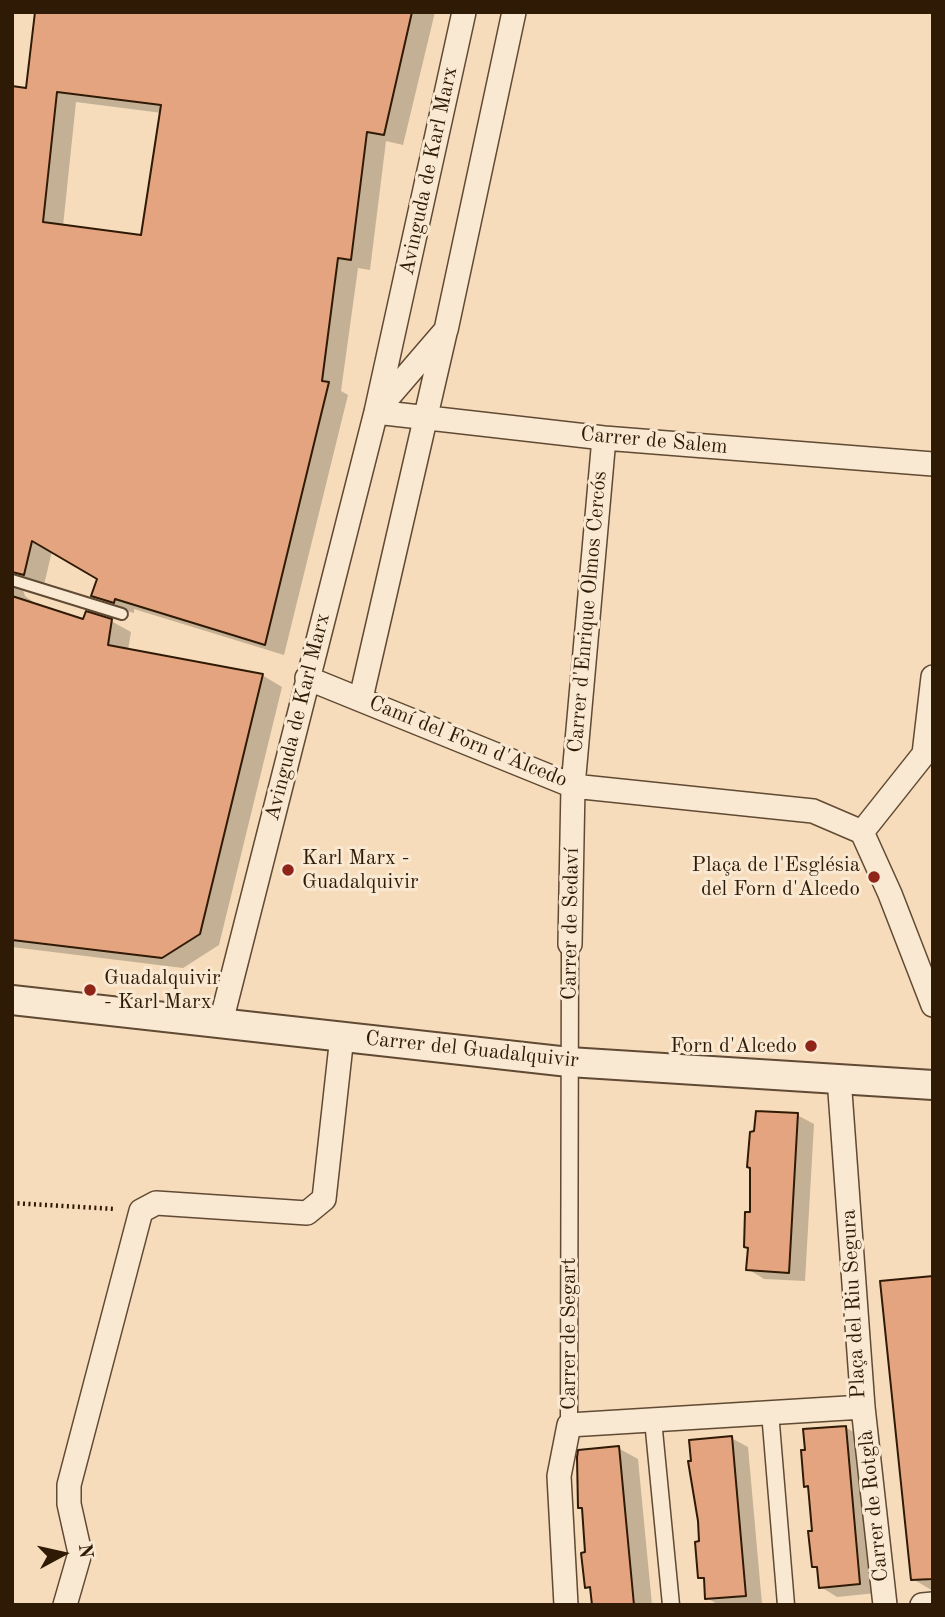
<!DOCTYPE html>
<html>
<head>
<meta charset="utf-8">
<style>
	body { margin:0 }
	#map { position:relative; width:945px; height:1617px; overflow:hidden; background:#f6dcba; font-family:"Old Standard TT",serif }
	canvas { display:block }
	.frame { position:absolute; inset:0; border:14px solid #2f1a06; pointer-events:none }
	.north { position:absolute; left:28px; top:1519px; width:70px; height:70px; -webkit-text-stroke:5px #f9e8d2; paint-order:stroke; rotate:82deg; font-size:19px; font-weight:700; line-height:28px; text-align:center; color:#2f1a06 }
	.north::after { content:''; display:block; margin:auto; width:24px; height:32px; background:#2f1a06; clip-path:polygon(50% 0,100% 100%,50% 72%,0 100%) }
</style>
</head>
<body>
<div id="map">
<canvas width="945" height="1617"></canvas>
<div class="frame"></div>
<div class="north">N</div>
</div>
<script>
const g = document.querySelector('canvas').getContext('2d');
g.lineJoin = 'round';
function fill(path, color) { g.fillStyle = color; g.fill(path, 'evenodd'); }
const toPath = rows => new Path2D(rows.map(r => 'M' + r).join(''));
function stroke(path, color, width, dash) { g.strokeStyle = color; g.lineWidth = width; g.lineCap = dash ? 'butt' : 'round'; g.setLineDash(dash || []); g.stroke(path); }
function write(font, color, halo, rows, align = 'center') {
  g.font = font + ' "Old Standard TT",serif'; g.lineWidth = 6; g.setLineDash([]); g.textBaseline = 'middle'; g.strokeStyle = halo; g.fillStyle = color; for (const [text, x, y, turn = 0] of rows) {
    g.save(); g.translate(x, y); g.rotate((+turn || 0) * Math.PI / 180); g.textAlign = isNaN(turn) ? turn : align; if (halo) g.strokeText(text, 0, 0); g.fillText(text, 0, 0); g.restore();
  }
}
const shadow = toPath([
	[37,12,435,12,403,145,386,141,370,270,358,268,341,391,348,395,284,655,134,609,134,613,113,607,93,595,99,578,52,551,44,585,31,582,23,590,25,596,39,606,84,622,111,621,131,632,128,650,262,675,282,687,219,945,183,968,12,947,12,88,27,90],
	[76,102,162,113,143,237,63,226],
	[797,1115,814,1124,805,1281,764,1279,748,1269,752,1214],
	[933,1278,933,1591,913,1579],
	[845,1427,862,1437,876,1593,837,1597,821,1587,819,1569,813,1566,810,1489,806,1486],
	[731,1438,748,1447,762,1604,719,1605,707,1598,706,1581,700,1577,697,1499,694,1498,690,1463],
	[618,1448,638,1459,652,1605,594,1605,592,1590,586,1587,584,1510,579,1507,577,1473]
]);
const building = toPath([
	[35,12,412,12,384,135,367,132,351,260,338,258,322,381,329,382,265,645,115,599,114,603,91,596,97,579,32,541,24,575,12,572,12,86,26,88,35,12],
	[57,92,161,105,141,235,43,222,57,92],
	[12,596,83,619,86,611,112,619,108,645,263,674,200,934,162,958,12,940,12,596],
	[756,1111,798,1113,789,1273,746,1270,748,1248,744,1247,745,1212,750,1212,750,1168,747,1167,750,1132,754,1131,756,1111],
	[933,1276,933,1579,911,1580,880,1281,933,1276],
	[846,1426,860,1584,819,1588,817,1567,812,1567,808,1531,812,1531,808,1486,804,1487,801,1450,805,1450,803,1429,846,1426],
	[732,1436,746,1596,705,1599,704,1578,698,1578,695,1542,699,1541,698,1521,688,1461,691,1461,689,1440,732,1436],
	[619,1446,634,1605,592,1605,590,1587,585,1588,581,1553,585,1552,582,1508,578,1508,577,1457,578,1450,619,1446]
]);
const path = toPath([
	[12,1203,115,1209]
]);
const service = toPath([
	[12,580,122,614]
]);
const pedestrian = toPath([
	[770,1412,786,1605],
	[653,1420,671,1605],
	[569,1425,570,944]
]);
const minor = toPath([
	[378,409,446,330,514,12],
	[376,412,604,438,933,464],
	[307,678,573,786,813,811,862,832,890,894,933,1005],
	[361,698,445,333],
	[862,832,924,754,933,677],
	[570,944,573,786,604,438],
	[221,1022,376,412,464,12],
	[839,1078,863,1407,885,1605],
	[65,1605,80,1553,69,1504,69,1485,141,1211,156,1203,307,1213,324,1199,342,1036],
	[566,1605,559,1476,569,1425,863,1407],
	[922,1605,933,1604]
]);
const tertiary = toPath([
	[12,1000,569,1062,933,1085]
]);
const markers = [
	[288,870,7,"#8f2418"],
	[874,877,7,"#8f2418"],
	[90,990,7,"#8f2418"],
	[811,1046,7,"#8f2418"]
];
const streetNames = [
	["Avinguda de Karl Marx",429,171,-78],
	["Carrer de Salem",654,441,5],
	["Carrer d'Enrique Olmos Cercós",588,612,-85],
	["Avinguda de Karl Marx",298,717,-76],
	["Camí del Forn d'Alcedo",468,742,22],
	["Carrer de Sedaví",571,924,-89],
	["Carrer del Guadalquivir",472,1050,6],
	["Plaça del Riu Segura",854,1304,-93],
	["Carrer de Segart",569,1334,-90],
	["Carrer de Rotglà",874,1506,-96]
];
const poiNames = [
	["Karl Marx -",302,858],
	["Guadalquivir",302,882],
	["Plaça de l'Església",860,865,"right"],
	["del Forn d'Alcedo",860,889,"right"],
	["Guadalquivir",104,978],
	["- Karl Marx",104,1002],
	["Forn d'Alcedo",797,1046,"right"]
];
fill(shadow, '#0003');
fill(building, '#e4a47f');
stroke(building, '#2f1a06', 2);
stroke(service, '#614a33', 14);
stroke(pedestrian, '#614a33', 19);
stroke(minor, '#614a33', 26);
stroke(tertiary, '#614a33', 32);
stroke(path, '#2f1a06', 4.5, [2, 3.5]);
stroke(service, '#f9e8d2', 10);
stroke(pedestrian, '#f9e8d2', 16);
stroke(minor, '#f9e8d2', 23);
stroke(tertiary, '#f9e8d2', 28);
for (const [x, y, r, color] of markers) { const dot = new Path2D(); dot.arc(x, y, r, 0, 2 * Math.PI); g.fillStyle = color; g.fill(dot); stroke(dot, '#f9e8d2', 2.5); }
write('21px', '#2f1a06', '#f9e8d2', streetNames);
write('21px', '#2f1a06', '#f9e8d2', poiNames, 'left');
</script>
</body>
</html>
